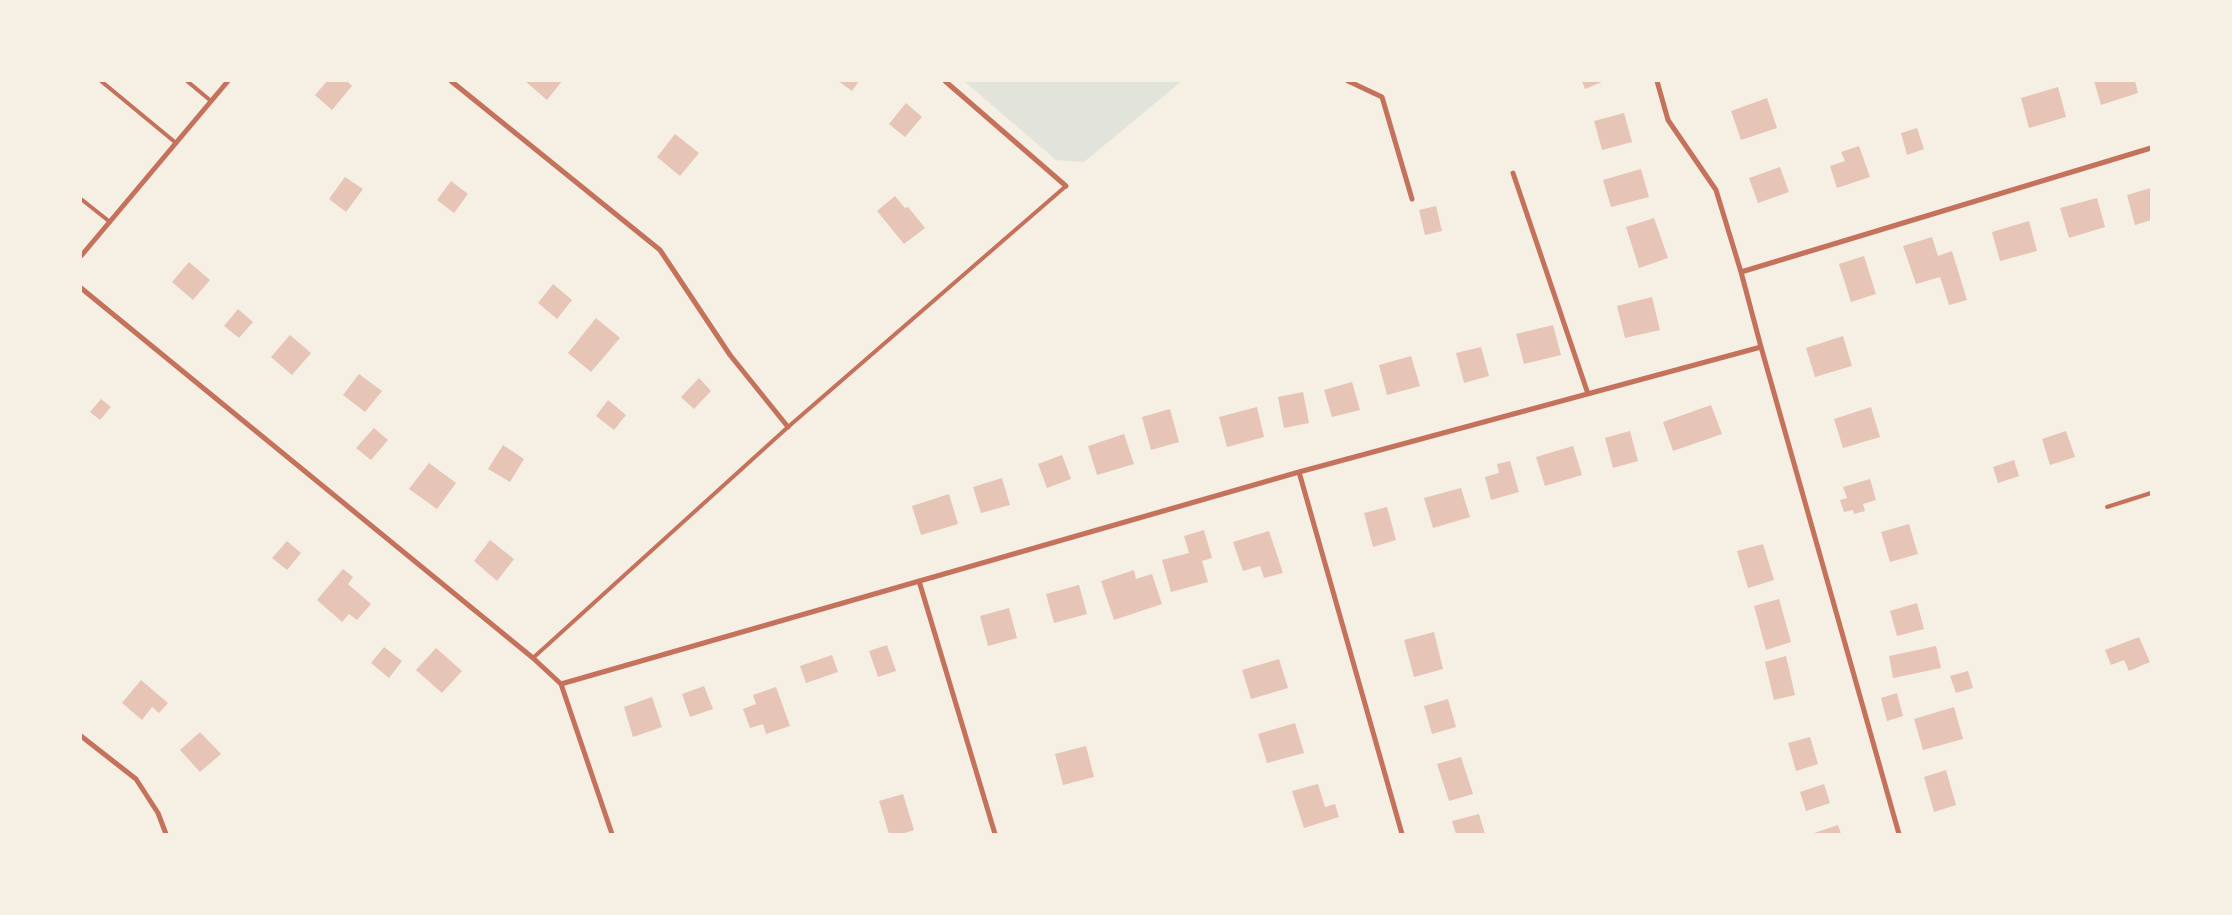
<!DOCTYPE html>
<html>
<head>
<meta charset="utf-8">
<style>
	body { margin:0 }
	#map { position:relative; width:2232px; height:915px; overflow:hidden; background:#f6efe4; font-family:"Roboto Serif",serif }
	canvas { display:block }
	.frame { position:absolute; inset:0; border:82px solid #f6efe4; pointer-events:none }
</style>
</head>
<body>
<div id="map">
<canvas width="2232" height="915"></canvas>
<div class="frame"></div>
</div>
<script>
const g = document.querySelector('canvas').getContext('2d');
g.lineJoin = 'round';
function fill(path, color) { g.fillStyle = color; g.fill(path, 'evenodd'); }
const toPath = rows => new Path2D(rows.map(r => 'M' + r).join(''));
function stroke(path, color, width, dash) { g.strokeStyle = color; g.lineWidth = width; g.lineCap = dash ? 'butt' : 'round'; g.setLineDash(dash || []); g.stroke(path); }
const green = toPath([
	[964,81,1182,81,1084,162,1056,160]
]);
const building = toPath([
	[327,81,347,81,352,86,332,110,315,95],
	[525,81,562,81,547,100],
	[838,81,859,81,852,91],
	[1582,81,1604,81,1585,89],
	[2094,81,2135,81,2138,93,2101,105],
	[2058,87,2066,117,2029,128,2021,98],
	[1767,98,1777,128,1741,140,1731,111],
	[906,103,922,117,905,137,889,124],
	[1624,113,1632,142,1602,150,1594,121],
	[1917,128,1924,149,1907,155,1901,133],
	[675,134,699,153,680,176,657,157],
	[1859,146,1870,177,1837,188,1830,166,1845,161,1841,152],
	[1780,167,1789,192,1758,203,1749,178],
	[1641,169,1649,197,1611,207,1603,180],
	[345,177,363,189,346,212,329,199],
	[451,181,468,194,454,213,437,200],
	[2151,188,2151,220,2135,225,2127,195],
	[895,196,905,208,908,207,925,228,904,244,877,211],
	[2097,198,2105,227,2069,238,2060,208],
	[1436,206,1442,231,1425,235,1419,210],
	[1654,218,1668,258,1639,268,1626,227],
	[2029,221,2037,251,2000,261,1992,232],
	[1932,237,1938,256,1952,251,1967,300,1949,305,1940,277,1916,284,1903,246],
	[1864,256,1876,294,1851,302,1839,264],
	[189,262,210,280,193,300,172,282],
	[553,284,572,300,557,319,538,303],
	[1652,297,1660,330,1625,338,1617,306],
	[238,309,253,322,239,338,224,326],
	[596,318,620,338,591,372,568,353],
	[1553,325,1561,355,1524,364,1516,334],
	[290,335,311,353,292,375,271,357],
	[1843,336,1852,366,1815,377,1806,348],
	[1481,347,1489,376,1464,383,1456,353],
	[1411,356,1420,386,1387,395,1379,365],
	[359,374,382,391,365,412,343,395],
	[699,378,711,391,694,409,681,397],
	[1352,382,1360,410,1332,417,1324,390],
	[1303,392,1309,423,1284,428,1278,397],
	[101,399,111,407,100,420,90,412],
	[608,400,626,415,614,430,596,416],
	[1711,405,1722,434,1673,451,1663,422],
	[1257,407,1264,437,1227,447,1219,417],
	[1871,407,1880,437,1843,448,1834,419],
	[1170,409,1179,442,1151,450,1142,417],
	[374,428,388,440,371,460,356,448],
	[1630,431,1638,461,1613,468,1605,438],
	[2066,431,2075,457,2050,465,2042,439],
	[1124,434,1134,464,1097,475,1088,446],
	[503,445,524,459,510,482,488,469],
	[1573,446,1582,475,1545,486,1536,457],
	[1062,455,1071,479,1047,488,1038,464],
	[2014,460,2019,476,1998,483,1993,467],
	[1510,461,1519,492,1491,500,1485,477,1499,473,1497,464],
	[429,463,456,483,437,509,409,489],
	[1002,478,1010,505,981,513,973,487],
	[1870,479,1876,500,1863,504,1865,511,1854,514,1853,510,1844,512,1840,500,1847,498,1843,487],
	[1461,488,1470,517,1433,528,1424,498],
	[949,494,958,524,921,535,912,506],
	[1387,507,1396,540,1373,547,1364,513],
	[1909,524,1918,554,1890,562,1881,532],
	[1204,530,1212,558,1202,561,1208,582,1171,592,1162,560,1189,553,1184,536],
	[1269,531,1283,573,1264,578,1260,566,1243,571,1233,542],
	[490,540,514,559,497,581,474,561],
	[287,541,301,553,287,570,272,558],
	[1763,544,1774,580,1748,588,1737,551],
	[343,569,353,577,348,584,371,604,357,620,349,614,342,622,317,600],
	[1134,570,1136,579,1152,574,1162,604,1114,620,1101,581],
	[1079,585,1087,614,1054,623,1046,594],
	[1779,599,1791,642,1766,650,1754,606],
	[1917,603,1924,629,1897,636,1890,611],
	[1009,608,1017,638,988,646,980,616],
	[1434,632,1443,669,1414,677,1404,640],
	[2139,637,2150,662,2129,671,2124,660,2111,665,2105,650],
	[887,645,896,671,878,677,869,651],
	[1936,646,1941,668,1893,678,1889,656],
	[384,647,402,661,389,678,371,663],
	[436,648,462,671,442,693,416,670],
	[832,655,838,672,806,683,800,666],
	[1786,656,1795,695,1774,700,1765,662],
	[1279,659,1288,688,1251,699,1242,670],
	[1968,671,1973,688,1956,693,1950,676],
	[141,680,168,703,159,713,152,707,142,720,122,703],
	[704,686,713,709,690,717,682,694],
	[776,687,790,726,766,734,763,724,750,728,743,709,756,704,753,695],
	[1897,693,1903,716,1887,721,1881,698],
	[652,697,662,727,633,737,624,707],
	[1448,699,1456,727,1432,734,1424,706],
	[1954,707,1963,739,1923,750,1914,719],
	[1295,723,1304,753,1267,763,1258,734],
	[200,732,221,754,200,772,180,750],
	[1810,737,1818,764,1796,771,1788,743],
	[1086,746,1094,777,1063,785,1055,754],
	[1461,757,1473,794,1449,801,1437,764],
	[1946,770,1956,805,1934,812,1924,777],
	[1318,784,1325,807,1335,804,1339,817,1304,828,1292,791],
	[1824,784,1830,803,1806,811,1800,792],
	[903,794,914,830,902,834,889,834,879,801],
	[1479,814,1485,834,1456,834,1452,821],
	[1838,825,1841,834,1814,834,1814,833]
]);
const service = toPath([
	[101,81,176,143],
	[187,81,211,101],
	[81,199,110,222],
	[2107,507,2151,493],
	[533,658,788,427,1066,186]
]);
const minor = toPath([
	[451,81,660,250,730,355,788,427],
	[945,81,1066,186],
	[1348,81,1382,97,1412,199],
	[1657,81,1668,120,1716,190,1741,272,1761,347,1899,834],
	[1513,173,1588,394],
	[81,256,228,81],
	[1741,272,2151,148],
	[81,288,533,658,561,684,612,834],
	[1299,472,1402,834],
	[919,581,995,834],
	[561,684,1299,472,1761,347],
	[81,736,136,779,158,813,166,834]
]);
fill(green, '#e2e4dc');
fill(building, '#e6c5b7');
stroke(service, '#c5725c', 4);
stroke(minor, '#c5725c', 5);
</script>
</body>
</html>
